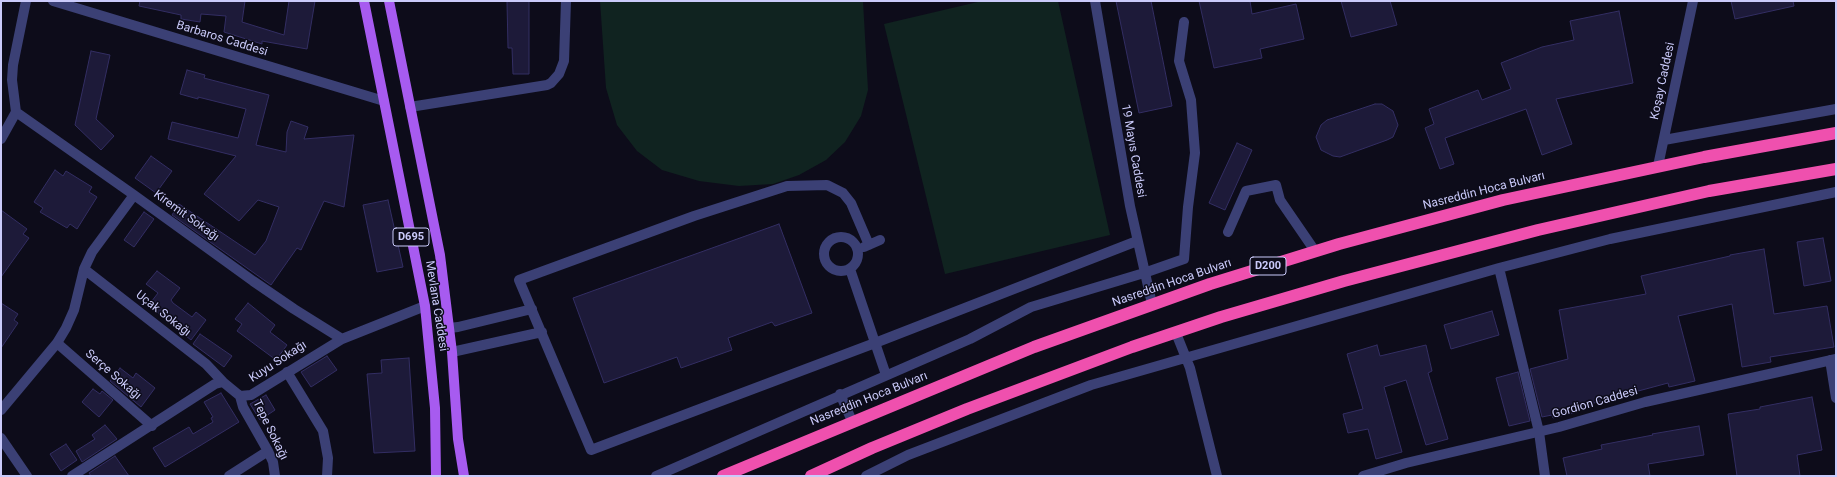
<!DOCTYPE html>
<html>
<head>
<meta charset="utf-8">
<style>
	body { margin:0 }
	#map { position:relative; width:1837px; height:477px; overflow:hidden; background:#0d0c1a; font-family:Roboto,sans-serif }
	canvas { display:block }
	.frame { position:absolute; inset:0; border:2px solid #cacafa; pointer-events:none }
</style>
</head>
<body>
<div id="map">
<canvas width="1837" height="477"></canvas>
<div class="frame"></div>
</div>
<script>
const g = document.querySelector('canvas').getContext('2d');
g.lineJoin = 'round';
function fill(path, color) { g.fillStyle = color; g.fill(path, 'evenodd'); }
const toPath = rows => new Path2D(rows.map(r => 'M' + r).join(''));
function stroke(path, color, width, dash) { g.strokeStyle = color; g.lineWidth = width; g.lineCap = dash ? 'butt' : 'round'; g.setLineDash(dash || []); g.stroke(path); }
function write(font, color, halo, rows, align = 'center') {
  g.font = font + ' Roboto,sans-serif'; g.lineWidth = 3; g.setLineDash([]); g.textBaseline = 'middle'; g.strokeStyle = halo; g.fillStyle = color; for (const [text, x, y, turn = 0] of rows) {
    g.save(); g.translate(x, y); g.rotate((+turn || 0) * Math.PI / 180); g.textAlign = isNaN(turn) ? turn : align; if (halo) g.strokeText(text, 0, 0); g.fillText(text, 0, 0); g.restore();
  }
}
const green = toPath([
	[600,1,863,1,868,90,861,116,845,142,826,160,799,175,773,184,739,186,699,181,662,170,637,151,617,125,606,88],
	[982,1,1058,1,1110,235,945,274,884,24]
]);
const building = toPath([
	[140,1,245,1,242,22,284,35,289,1,315,1,307,49,262,41,262,44,224,32,226,16,201,14,200,22,181,19,181,15,139,6,140,1],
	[507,1,529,1,529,74,513,74,512,48,508,48,507,1],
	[1116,1,1151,1,1172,106,1139,113,1116,1],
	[1199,1,1250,1,1252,14,1296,4,1304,39,1260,49,1262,58,1214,68,1199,1],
	[1341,1,1390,1,1397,25,1351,37,1341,1],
	[1731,1,1793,1,1794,6,1735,19,1731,1],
	[1619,11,1633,83,1556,99,1572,144,1542,155,1526,109,1445,138,1454,164,1440,169,1425,128,1434,124,1429,109,1478,90,1482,100,1511,89,1501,63,1542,47,1574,40,1570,21,1619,11],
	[91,51,110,55,96,119,114,136,101,150,75,125,91,51],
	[187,70,205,75,204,78,269,95,256,145,286,152,287,132,291,121,308,127,304,139,354,135,344,207,324,201,301,250,297,248,271,285,172,215,179,204,255,255,266,241,279,207,258,200,239,221,204,194,236,156,168,139,172,122,238,138,246,109,198,97,198,99,180,94,187,70],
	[1375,104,1382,104,1393,111,1398,125,1393,137,1387,140,1340,157,1333,156,1321,150,1316,137,1321,125,1327,120,1375,104],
	[1237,143,1252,150,1225,210,1209,203,1237,143],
	[151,156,172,171,156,193,135,178,151,156],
	[55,170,63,176,66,171,92,187,89,192,97,197,77,229,70,224,67,228,40,212,43,208,34,202,55,170],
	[388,200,403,267,377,272,363,205,388,200],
	[1,210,27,229,23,234,29,238,1,277,1,210],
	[144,212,154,219,134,247,124,240,144,212],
	[779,224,812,313,775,326,772,322,728,338,732,350,681,368,677,357,604,383,573,298,779,224],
	[1823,238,1831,281,1804,286,1797,242,1823,238],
	[1764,249,1774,314,1827,306,1834,347,1770,357,1771,362,1742,367,1732,304,1678,316,1695,381,1669,387,1668,383,1579,407,1580,411,1553,418,1552,415,1542,417,1530,369,1568,359,1559,310,1646,294,1641,276,1730,256,1730,255,1764,249],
	[157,271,180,288,171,300,173,303,192,317,196,312,206,320,191,340,181,332,183,330,148,306,158,293,146,284,157,271],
	[1,303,18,314,14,320,18,323,1,348,1,303],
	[248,303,275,325,270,332,287,345,276,360,237,331,242,324,235,319,248,303],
	[1492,311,1499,335,1451,349,1444,325,1492,311],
	[200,334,232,356,224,367,193,344,200,334],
	[1377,345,1380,356,1426,345,1432,371,1428,373,1448,439,1426,445,1406,380,1384,387,1402,452,1376,459,1368,429,1348,433,1343,414,1363,409,1347,354,1377,345],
	[327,356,337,370,311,387,301,372,327,356],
	[409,358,415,451,374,453,367,374,382,373,381,360,409,358],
	[120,368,133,378,136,373,155,388,141,407,110,381,120,368],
	[1518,372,1530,421,1509,426,1496,378,1518,372],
	[93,389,100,394,102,391,113,400,99,417,82,402,93,389],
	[221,393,239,422,165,467,153,448,189,427,193,434,213,422,211,418,213,417,204,402,221,393],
	[266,395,275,410,260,420,250,404,266,395],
	[1812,397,1822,450,1797,455,1800,476,1737,476,1728,414,1760,409,1760,407,1812,397],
	[105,425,117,439,82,462,76,451,95,439,92,435,105,425],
	[1699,426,1704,455,1648,464,1650,476,1567,476,1563,458,1602,449,1601,445,1653,435,1652,434,1699,426],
	[66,444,77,460,61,471,50,454,66,444],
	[115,456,129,476,91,476,89,473,115,456]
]);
const minor = toPath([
	[53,1,384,101],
	[1095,1,1130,206,1152,304],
	[410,107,547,85,551,83,559,74,564,61,566,1],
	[16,112,134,195,253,281,294,309,342,339],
	[1,139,16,112,12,80,13,65,26,1],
	[1664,140,1836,109],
	[1658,166,1693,1],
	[1228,232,1246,191,1276,185,1280,200,1315,251],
	'824 254a17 17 0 1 1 34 0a17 17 0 1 1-34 0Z',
	[869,245,851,203,843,193,827,185,787,186,694,216,519,280,591,450,875,343,1137,241],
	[864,247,880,240],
	[1499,268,1539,432,1545,476],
	[84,269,206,364,223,382],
	[850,269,886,375],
	[449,328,458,327,532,309],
	[1176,333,1190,368,1217,476],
	[57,343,152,426],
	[452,352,542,332],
	[1830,360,1836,398],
	[287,372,323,431,328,458,327,476],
	[840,394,852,421],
	[240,396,243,407,268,451,273,462,275,476],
	[1,410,57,343,66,328,74,310,84,269,92,252,134,195],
	[1,438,27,476],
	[72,476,215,384,223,382,240,396,251,395,342,339,425,306],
	[229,476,268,451],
	[656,476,970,339,1031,307,1144,273,1184,259,1188,207,1195,153,1191,100,1179,61,1184,22],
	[866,476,908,455,1091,385,1499,268,1610,239,1836,192],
	[1363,476,1406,463,1559,427,1645,402,1836,359]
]);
const major = toPath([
	[364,1,425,306,435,408,436,476],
	[389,1,440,255,452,352,458,439,464,476]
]);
const highway = toPath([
	[723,476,1034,347,1210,284,1339,244,1503,200,1704,157,1836,133],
	[811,476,872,448,967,409,1132,347,1221,317,1344,281,1538,230,1709,191,1836,169]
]);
const shields = [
	[411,237,36],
	[1268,266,36]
];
const shieldNames = [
	["D695",411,237],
	["D200",1268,266]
];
const streetNames = [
	["Barbaros Caddesi",222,39,17],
	["Koşay Caddesi",1663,81,-78],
	["19 Mayıs Caddesi",1133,151,80],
	["Nasreddin Hoca Bulvarı",1484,191,-14],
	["Kiremit Sokağı",186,216,36],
	["Nasreddin Hoca Bulvarı",1172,283,-19],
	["Mevlana Caddesi",436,306,81],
	["Uçak Sokağı",163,314,38],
	["Kuyu Sokağı",278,362,-33],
	["Serçe Sokağı",113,375,41],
	["Nasreddin Hoca Bulvarı",869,399,-22],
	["Gordion Caddesi",1595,403,-16],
	["Tepe Sokağı",270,430,64]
];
fill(green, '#102320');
fill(building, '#1d1a39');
stroke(building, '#332e63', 1);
stroke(minor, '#3b4075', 10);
stroke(major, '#a75bf0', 10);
stroke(highway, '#ef50ae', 12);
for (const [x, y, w] of shields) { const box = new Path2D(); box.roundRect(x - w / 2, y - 9, w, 18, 3); g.fillStyle = '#0d0c1a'; g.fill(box); stroke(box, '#cacafa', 1); }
write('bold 11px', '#cacafa', null, shieldNames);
write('12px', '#cacafa', '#0d0c1a', streetNames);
</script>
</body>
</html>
